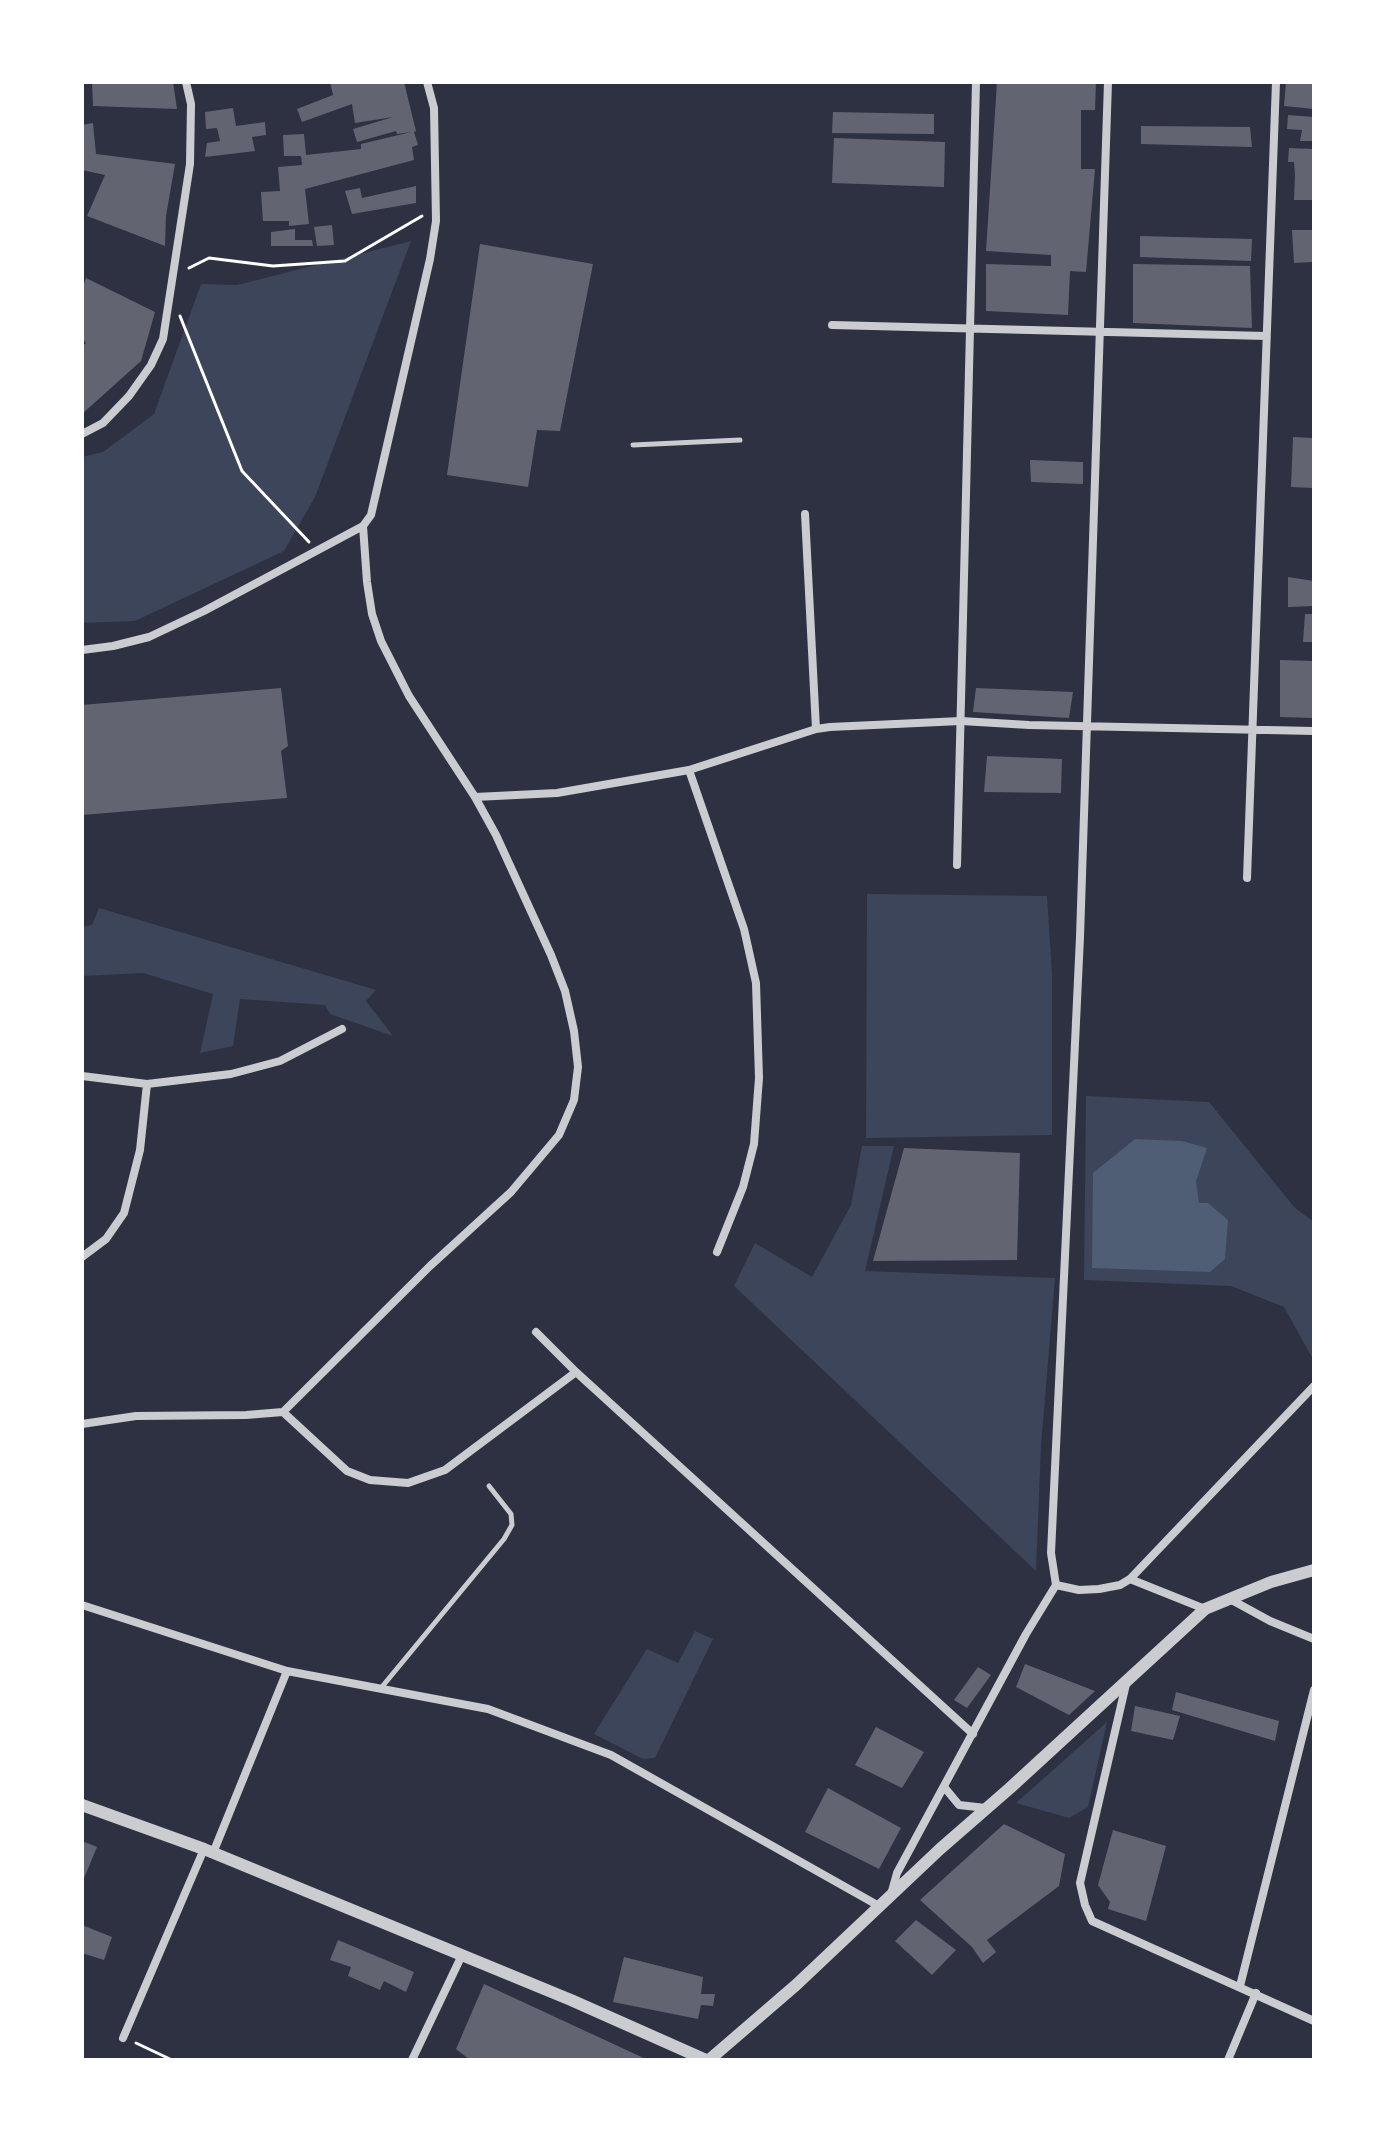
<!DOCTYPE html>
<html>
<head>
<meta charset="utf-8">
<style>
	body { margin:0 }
	#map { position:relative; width:1396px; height:2142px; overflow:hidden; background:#2d3142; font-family:"Roboto Condensed",sans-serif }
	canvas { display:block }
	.frame { position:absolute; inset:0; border:84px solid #fff; pointer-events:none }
</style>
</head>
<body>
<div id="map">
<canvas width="1396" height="2142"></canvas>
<div class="frame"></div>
</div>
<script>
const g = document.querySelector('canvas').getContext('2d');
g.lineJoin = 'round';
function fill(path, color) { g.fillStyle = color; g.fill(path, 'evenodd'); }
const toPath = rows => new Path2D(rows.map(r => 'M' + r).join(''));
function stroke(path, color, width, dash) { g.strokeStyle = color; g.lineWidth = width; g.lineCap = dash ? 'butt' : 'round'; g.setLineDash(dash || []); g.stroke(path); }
const green = toPath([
	[411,241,315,497,284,551,135,621,82,623,82,457,103,452,154,414,201,284,237,285],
	[867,894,1047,896,1052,974,1052,1135,866,1138],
	[99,908,376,990,366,1001,393,1036,330,1014,325,1005,240,999,233,1046,200,1053,213,994,143,973,82,976,82,927,92,925],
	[1086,1096,1209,1102,1295,1208,1314,1222,1314,1361,1284,1307,1231,1286,1084,1280],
	[862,1146,894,1146,865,1271,1055,1278,1041,1446,1036,1571,734,1286,755,1243,812,1277,851,1205],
	[695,1631,713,1639,655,1758,643,1759,594,1734,647,1649,678,1663],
	[1107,1722,1088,1807,1069,1818,1016,1803]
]);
const water = toPath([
	[1135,1139,1182,1141,1207,1148,1196,1181,1199,1203,1208,1203,1228,1220,1225,1259,1210,1272,1092,1268,1093,1173]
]);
const building = toPath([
	[92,82,173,82,177,109,93,106],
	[330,82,404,82,416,131,414,132,418,145,412,147,414,160,305,189,309,224,289,226,289,221,263,221,261,192,280,191,278,167,302,165,301,156,284,156,283,135,304,134,306,155,361,149,361,144,411,132,397,134,396,131,357,142,353,129,393,117,355,123,352,104,302,122,297,109,333,95],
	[997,82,1096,82,1095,110,1081,110,1081,169,1095,169,1086,272,1070,271,1068,315,986,311,986,264,1051,266,1051,255,986,251],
	[1286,82,1314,82,1314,109,1284,106],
	[233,108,236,126,265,122,266,135,252,137,255,151,205,157,207,143,220,141,217,128,206,129,205,112],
	[833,112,934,114,934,134,832,133],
	[1288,115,1314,117,1314,141,1300,141,1302,130,1287,129],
	[93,123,96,154,175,164,166,216,165,246,87,216,105,175,82,170,82,125],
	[1141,126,1250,127,1252,147,1141,144],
	[834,138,945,142,944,187,832,183],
	[1289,148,1314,149,1314,200,1294,200,1295,175,1294,162,1288,162],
	[416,186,416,203,352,214,345,191,360,188,362,198],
	[332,225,334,245,317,246,314,227],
	[295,229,295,240,312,240,313,246,271,246,271,232],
	[1292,230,1314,230,1314,262,1294,263],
	[1140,236,1252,239,1251,261,1140,257],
	[480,244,593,264,560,431,537,430,528,487,447,475],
	[1133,264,1250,266,1252,328,1133,323],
	[86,278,155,312,141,361,82,414,82,347,86,343,82,338,82,289],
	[1293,437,1314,438,1314,488,1291,487],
	[1030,460,1083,462,1083,484,1031,482],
	[1288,577,1314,581,1314,606,1288,607],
	[1305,614,1314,614,1314,642,1303,642],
	[1280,660,1314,661,1314,718,1280,717],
	[281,688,288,746,281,751,287,798,82,815,82,705],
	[976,688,1073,692,1069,718,973,712],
	[987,756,1062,759,1061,793,984,792],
	[904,1148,1020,1153,1017,1260,873,1261],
	[1025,1664,1095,1691,1069,1715,1016,1687],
	[978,1667,991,1675,967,1708,954,1700],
	[1176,1692,1279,1721,1275,1741,1172,1710],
	[1135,1706,1180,1716,1173,1740,1131,1731],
	[876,1727,924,1752,902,1788,855,1765],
	[828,1788,901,1828,879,1869,805,1832],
	[1004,1824,1065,1854,1059,1886,987,1940,996,1952,983,1963,972,1947,920,1900],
	[1113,1830,1166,1846,1146,1921,1108,1909,1110,1902,1098,1885],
	[82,1841,97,1847,82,1883],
	[916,1920,956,1950,932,1975,895,1941],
	[82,1925,112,1937,104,1960,82,1953],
	[338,1940,414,1972,406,1992,384,1981,380,1990,348,1976,351,1967,330,1960],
	[624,1957,703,1977,701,1994,715,1994,713,2006,701,2005,698,2019,613,2002],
	[484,1984,648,2060,470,2060,456,2049]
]);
const path = toPath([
	[189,268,209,258,273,266,345,261,422,216],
	[180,316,242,471,309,542],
	[136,2043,172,2060]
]);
const service = toPath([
	[633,445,740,440],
	[381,1688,504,1539,512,1525,511,1514,489,1486]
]);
const minor = toPath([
	[832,325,1266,336],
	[82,434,103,423,129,396,151,365,163,339,190,164,191,104,186,82],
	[805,514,816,729],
	[82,650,113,646,149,637,204,611,363,526],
	[689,770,744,929,756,983,759,1078,754,1144,743,1187,717,1252],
	[475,797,557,793,689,770,816,729,830,727,961,721,1029,725,1314,731],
	[957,865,976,82],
	[1247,878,1276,82],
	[82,1076,147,1084,231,1074,280,1061,342,1029],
	[82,1257,106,1239,124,1213,140,1150,147,1084],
	[536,1332,576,1372,973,1734],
	[283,1412,347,1471,370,1480,408,1483,445,1470,576,1372],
	[82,1424,136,1416,246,1415,283,1412,430,1266,511,1192,559,1135,574,1100,578,1067,574,1031,565,991,551,955,496,835,475,797,409,696,381,641,372,614,367,582,363,526,371,515,430,259,436,221,434,108,427,82],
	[1130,1579,1205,1609],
	[1056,1585,1079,1590,1099,1589,1120,1585,1130,1579,1314,1386],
	[1228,1598,1270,1621,1314,1639],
	[82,1605,287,1671,488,1709,611,1755,879,1906],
	[1126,1684,1080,1883,1085,1905,1092,1921,1314,2021],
	[945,1788,959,1805,986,1808],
	[213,1853,287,1671],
	[892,1891,897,1873,1026,1634,1056,1585,1051,1553,1080,937,1108,82],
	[1240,1986,1314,1690],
	[123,2038,204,1849],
	[412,2060,462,1955],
	[1228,2060,1256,1993]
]);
const tertiary = toPath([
	[82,1805,204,1849,571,2000,706,2060],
	[709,2060,796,1985,940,1849,1010,1788,1205,1609,1271,1582,1314,1570]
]);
fill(green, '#3c4559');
fill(water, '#4f5d75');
fill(building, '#626471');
stroke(path, '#fff', 3);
stroke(service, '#caccd0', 5);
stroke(minor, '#caccd0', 8);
stroke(tertiary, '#caccd0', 12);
</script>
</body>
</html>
